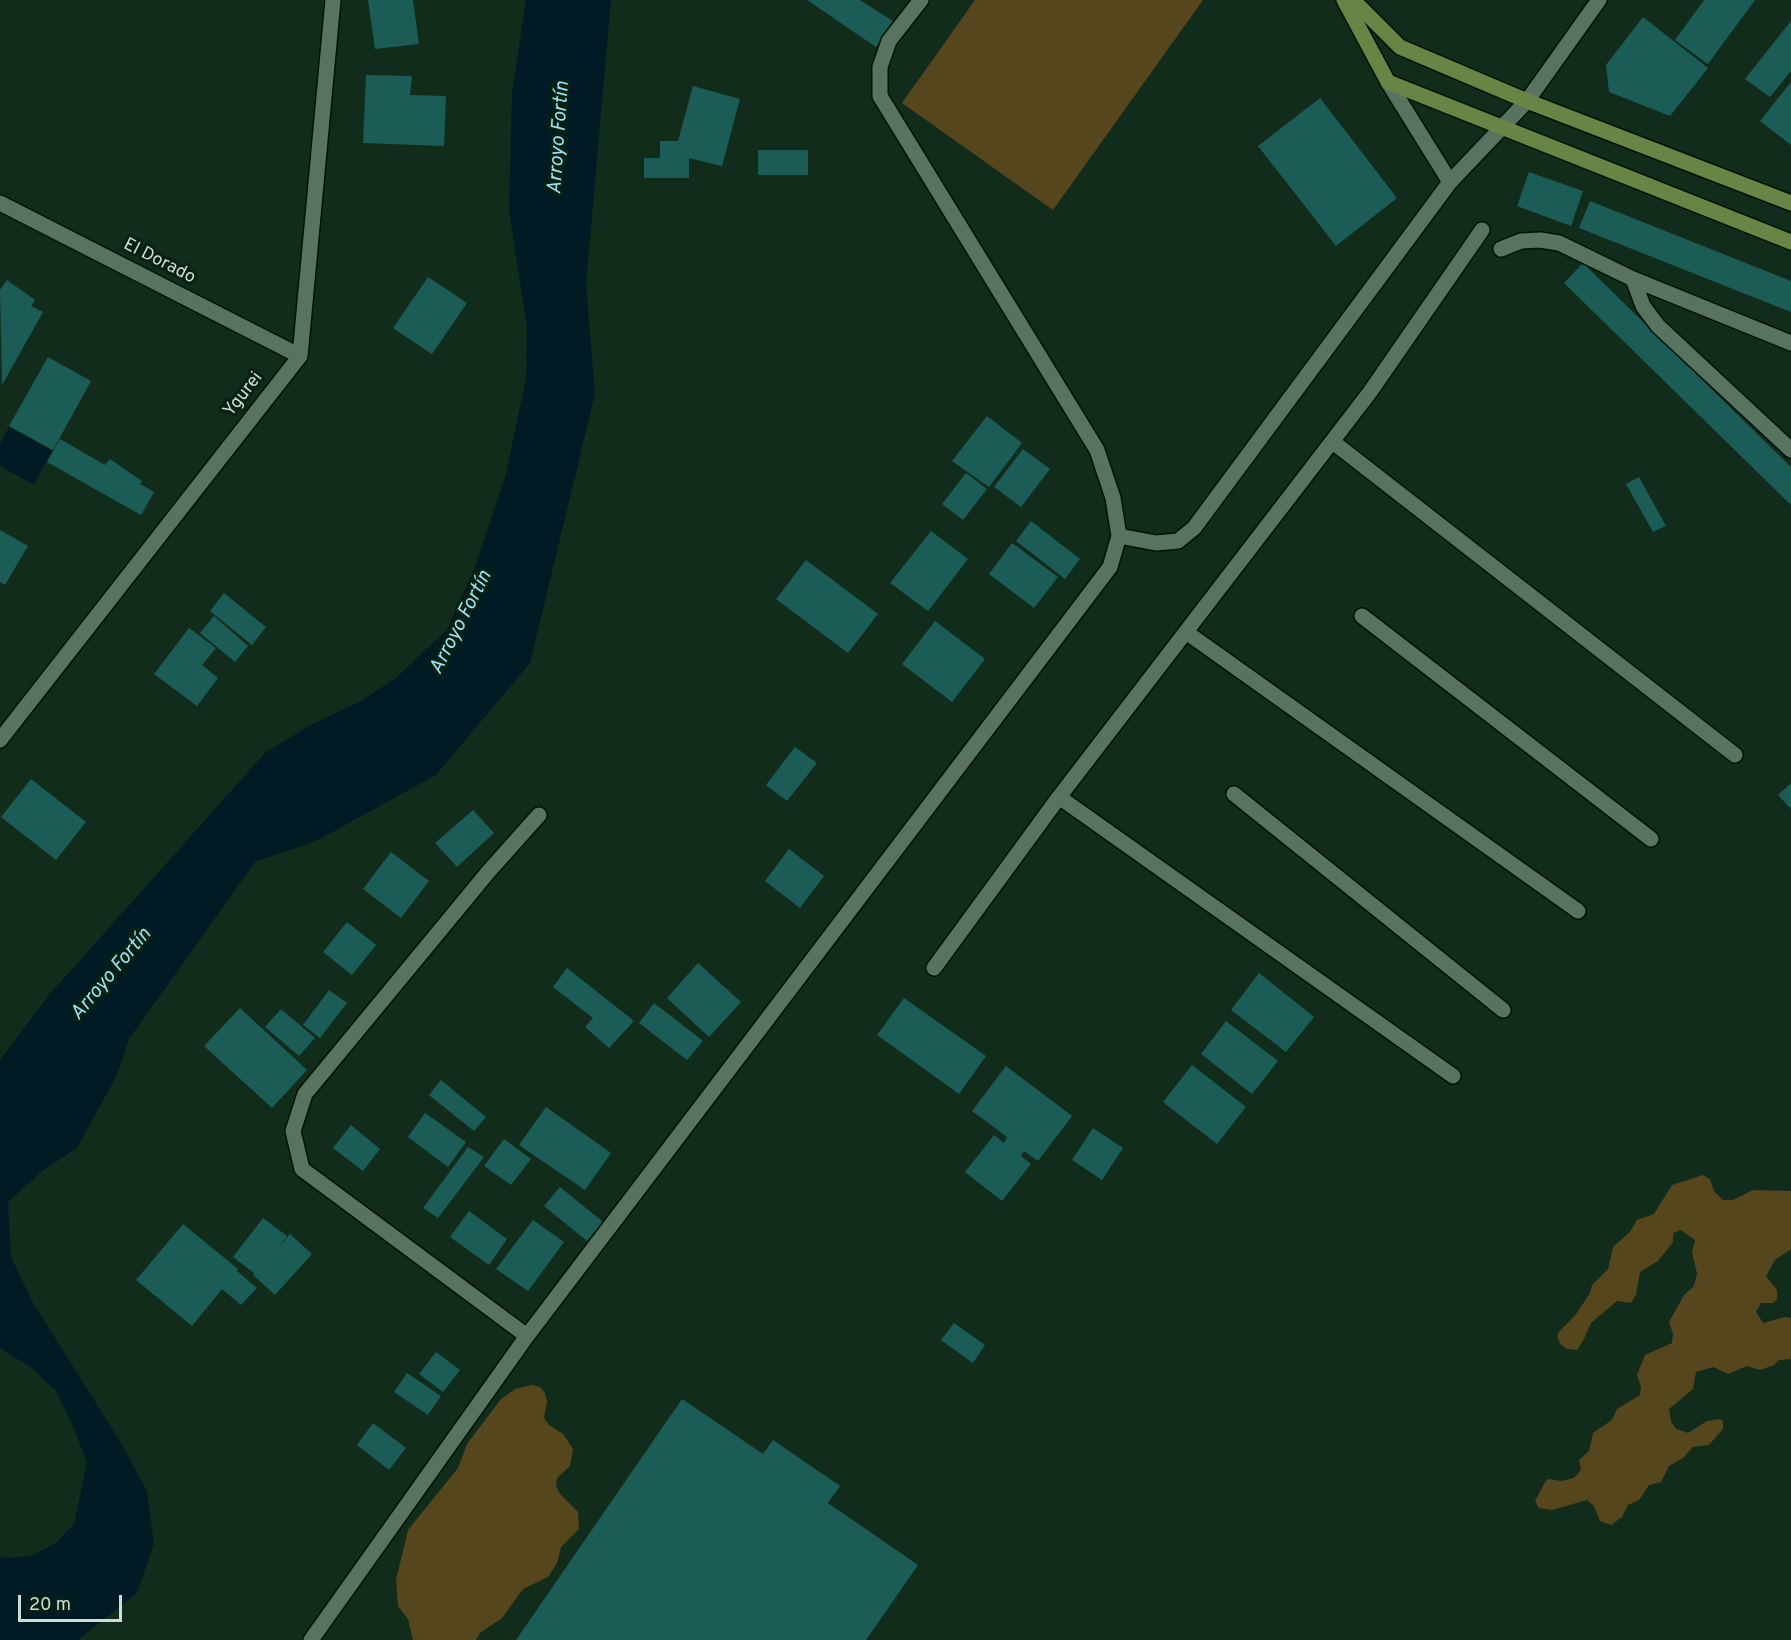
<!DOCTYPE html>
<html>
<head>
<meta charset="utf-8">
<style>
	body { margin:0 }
	#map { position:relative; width:1791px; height:1640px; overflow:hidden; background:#122c1c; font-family:Overpass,sans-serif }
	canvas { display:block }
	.scale { position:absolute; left:18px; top:1595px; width:104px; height:27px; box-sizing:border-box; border:3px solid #ceddd2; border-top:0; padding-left:8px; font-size:18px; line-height:21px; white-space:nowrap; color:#ceddd2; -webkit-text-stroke:4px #082212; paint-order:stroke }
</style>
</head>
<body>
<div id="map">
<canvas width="1791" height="1640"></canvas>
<div class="scale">20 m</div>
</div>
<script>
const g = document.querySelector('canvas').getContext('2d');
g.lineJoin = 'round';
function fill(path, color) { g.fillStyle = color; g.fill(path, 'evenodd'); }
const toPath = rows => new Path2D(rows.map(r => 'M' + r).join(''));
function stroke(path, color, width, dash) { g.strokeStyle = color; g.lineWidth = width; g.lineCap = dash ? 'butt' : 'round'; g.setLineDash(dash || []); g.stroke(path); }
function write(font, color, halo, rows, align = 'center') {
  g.font = font + ' Overpass,sans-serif'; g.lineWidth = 6; g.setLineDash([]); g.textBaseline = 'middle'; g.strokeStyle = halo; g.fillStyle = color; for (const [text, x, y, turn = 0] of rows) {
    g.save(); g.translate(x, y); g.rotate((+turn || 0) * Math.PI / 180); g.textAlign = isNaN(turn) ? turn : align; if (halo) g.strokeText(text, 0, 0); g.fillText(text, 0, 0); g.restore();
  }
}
const green = toPath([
	[975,0,1203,0,1053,210,902,103],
	[1703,1175,1710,1179,1714,1191,1723,1200,1733,1200,1753,1190,1791,1191,1791,1249,1775,1260,1766,1276,1777,1290,1777,1299,1773,1303,1761,1303,1756,1312,1763,1323,1785,1317,1791,1318,1791,1359,1779,1360,1774,1365,1760,1370,1747,1366,1728,1374,1713,1367,1696,1372,1693,1389,1669,1409,1671,1421,1676,1429,1688,1433,1707,1421,1720,1419,1723,1421,1723,1429,1709,1445,1693,1447,1683,1458,1669,1466,1661,1482,1649,1485,1639,1500,1628,1505,1622,1517,1611,1525,1600,1521,1594,1506,1587,1500,1552,1510,1539,1508,1535,1501,1545,1482,1548,1479,1561,1481,1574,1478,1581,1470,1579,1460,1589,1451,1593,1433,1612,1420,1617,1409,1640,1395,1641,1387,1637,1375,1645,1355,1672,1343,1673,1334,1669,1322,1684,1295,1694,1286,1697,1273,1692,1253,1695,1240,1681,1230,1673,1233,1673,1242,1658,1261,1640,1272,1636,1295,1631,1303,1617,1301,1591,1323,1584,1339,1577,1350,1567,1349,1560,1344,1557,1336,1559,1332,1577,1313,1590,1293,1592,1285,1608,1269,1613,1247,1630,1232,1637,1220,1654,1214,1672,1185],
	[532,1385,540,1387,545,1393,547,1401,544,1418,549,1425,563,1434,573,1449,570,1466,557,1478,556,1486,560,1494,578,1512,579,1529,561,1547,557,1563,548,1577,523,1589,502,1618,480,1633,476,1640,413,1640,408,1619,398,1606,396,1580,408,1530,458,1468,467,1444,501,1399,515,1389]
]);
const water = toPath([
	[526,0,611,0,586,284,595,394,530,663,436,775,318,840,255,862,129,1039,117,1075,77,1148,42,1171,8,1202,11,1257,32,1301,121,1443,147,1491,154,1543,137,1593,78,1640,0,1640,0,1557,11,1558,33,1555,56,1543,74,1524,87,1463,74,1428,56,1391,32,1368,0,1348,0,1060,49,995,265,753,307,727,361,701,396,678,447,630,476,564,505,477,526,380,527,328,509,211,512,93],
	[9,427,52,451,34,485,0,466,0,444]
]);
const building = toPath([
	[368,0,413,0,419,44,375,49],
	[807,0,860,0,893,21,876,47],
	[1704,0,1755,0,1708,64,1675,40],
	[1643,17,1708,68,1670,116,1609,92,1606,65],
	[1791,21,1791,71,1770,97,1745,79],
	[366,75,412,76,410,95,446,96,444,146,363,143],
	[1791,82,1791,145,1760,121],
	[693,86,740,99,722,166,689,158,689,178,644,178,644,158,660,158,660,141,678,141],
	[1320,98,1397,198,1336,246,1258,146],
	[758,150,808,150,808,175,758,175],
	[1529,172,1583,191,1571,226,1517,206],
	[1590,201,1791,281,1791,312,1579,228],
	[1583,263,1791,467,1791,505,1564,283],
	[428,277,467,303,432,354,393,328],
	[7,280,35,300,31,306,43,312,2,385,0,290],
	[48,357,91,381,53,450,9,426],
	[987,416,1022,443,989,487,952,461],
	[60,439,105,465,110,459,142,481,140,484,154,492,141,515,47,462],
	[1023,449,1050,469,1021,507,994,487],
	[966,473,987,489,963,520,942,504],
	[1639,477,1666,526,1653,532,1626,484],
	[1031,521,1080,559,1065,579,1016,541],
	[0,530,28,546,5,585,0,582],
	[931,531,968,559,928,611,890,583],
	[1012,543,1058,577,1034,608,989,574],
	[806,560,878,614,848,653,776,599],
	[224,593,266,627,252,645,210,611],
	[214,616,248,646,235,662,200,633],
	[935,621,985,659,952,702,902,664],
	[189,628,216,648,202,665,218,678,197,706,154,674],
	[795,747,817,763,787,801,766,785],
	[31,779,86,822,56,860,1,817],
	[1791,783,1791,809,1778,795],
	[473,810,494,833,457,867,435,843],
	[789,849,824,876,800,908,765,881],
	[391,852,429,881,401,918,363,889],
	[347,922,376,945,352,975,323,952],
	[698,963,741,1002,709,1037,667,998],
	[567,968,634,1021,609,1048,585,1027,593,1018,553,987],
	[1259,973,1314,1017,1286,1052,1231,1010],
	[329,990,347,1003,320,1038,303,1025],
	[904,998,986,1056,959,1094,877,1035],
	[654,1003,703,1041,687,1060,639,1023],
	[240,1008,307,1070,272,1108,204,1046],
	[281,1009,315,1038,299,1056,265,1027],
	[1226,1021,1278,1061,1252,1094,1201,1054],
	[1192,1065,1246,1107,1217,1144,1163,1102],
	[1006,1066,1072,1116,1038,1161,1024,1151,1021,1156,1031,1164,1002,1201,965,1172,994,1135,1004,1143,1007,1137,972,1111],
	[441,1080,486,1117,474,1131,429,1095],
	[546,1107,611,1153,585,1190,519,1145],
	[425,1113,466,1142,448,1167,408,1137],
	[351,1125,380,1149,363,1171,333,1148],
	[1093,1128,1123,1148,1102,1180,1072,1160],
	[504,1139,531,1159,511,1185,484,1166],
	[468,1147,484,1157,438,1218,423,1208],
	[560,1187,603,1222,587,1241,544,1206],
	[469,1211,507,1239,489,1265,450,1237],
	[263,1218,287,1236,279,1247,290,1234,312,1254,275,1295,253,1275,254,1273,233,1257],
	[533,1220,564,1242,528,1291,496,1269],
	[183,1224,238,1269,237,1271,257,1288,241,1305,222,1289,192,1326,136,1280],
	[954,1323,985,1345,973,1363,941,1340],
	[436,1352,460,1370,443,1392,419,1374],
	[407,1373,441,1396,428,1415,394,1392],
	[682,1399,763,1454,773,1440,840,1486,828,1503,918,1565,866,1640,516,1640],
	[373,1423,406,1448,389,1470,357,1445]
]);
const service = toPath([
	[1388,82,1450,182],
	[1501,249,1521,241,1540,240,1559,243,1633,279,1791,343],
	[1633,279,1643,306,1658,326,1791,450],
	[1333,442,1735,755],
	[1362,616,1651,839],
	[1186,632,1578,911],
	[1234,794,1503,1010],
	[1059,797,1453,1076],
	[934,968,1059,797,1370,392,1482,230]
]);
const minor = toPath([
	[921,0,889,41,880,67,880,96,1097,450,1113,498,1119,536],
	[0,203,300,356],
	[0,740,300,356,333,0],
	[527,1336,302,1169,293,1131,305,1094,489,871,539,815],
	[311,1640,527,1336,1110,567,1119,536,1156,543,1178,541,1194,528,1450,182,1527,101,1599,0]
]);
const secondary = toPath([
	[1344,0,1388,82,1791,242],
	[1353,0,1400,47,1527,101,1791,203]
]);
const streetNames = [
	["El Dorado",159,262,27],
	["Ygurei",244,395,-52]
];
const waterNames = [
	["Arroyo Fortín",560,138,-86],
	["Arroyo Fortín",462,623,-63],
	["Arroyo Fortín",112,975,-50]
];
fill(green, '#56461e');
fill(water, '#001b23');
fill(building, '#1b5c57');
stroke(service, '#001406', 18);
stroke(minor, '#001406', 18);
stroke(secondary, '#001406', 18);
stroke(service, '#587461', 15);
stroke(minor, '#587461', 15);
stroke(secondary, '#698546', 15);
write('18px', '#ceddd2', '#082212', streetNames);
write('italic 20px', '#9be0f7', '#082212', waterNames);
</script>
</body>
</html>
